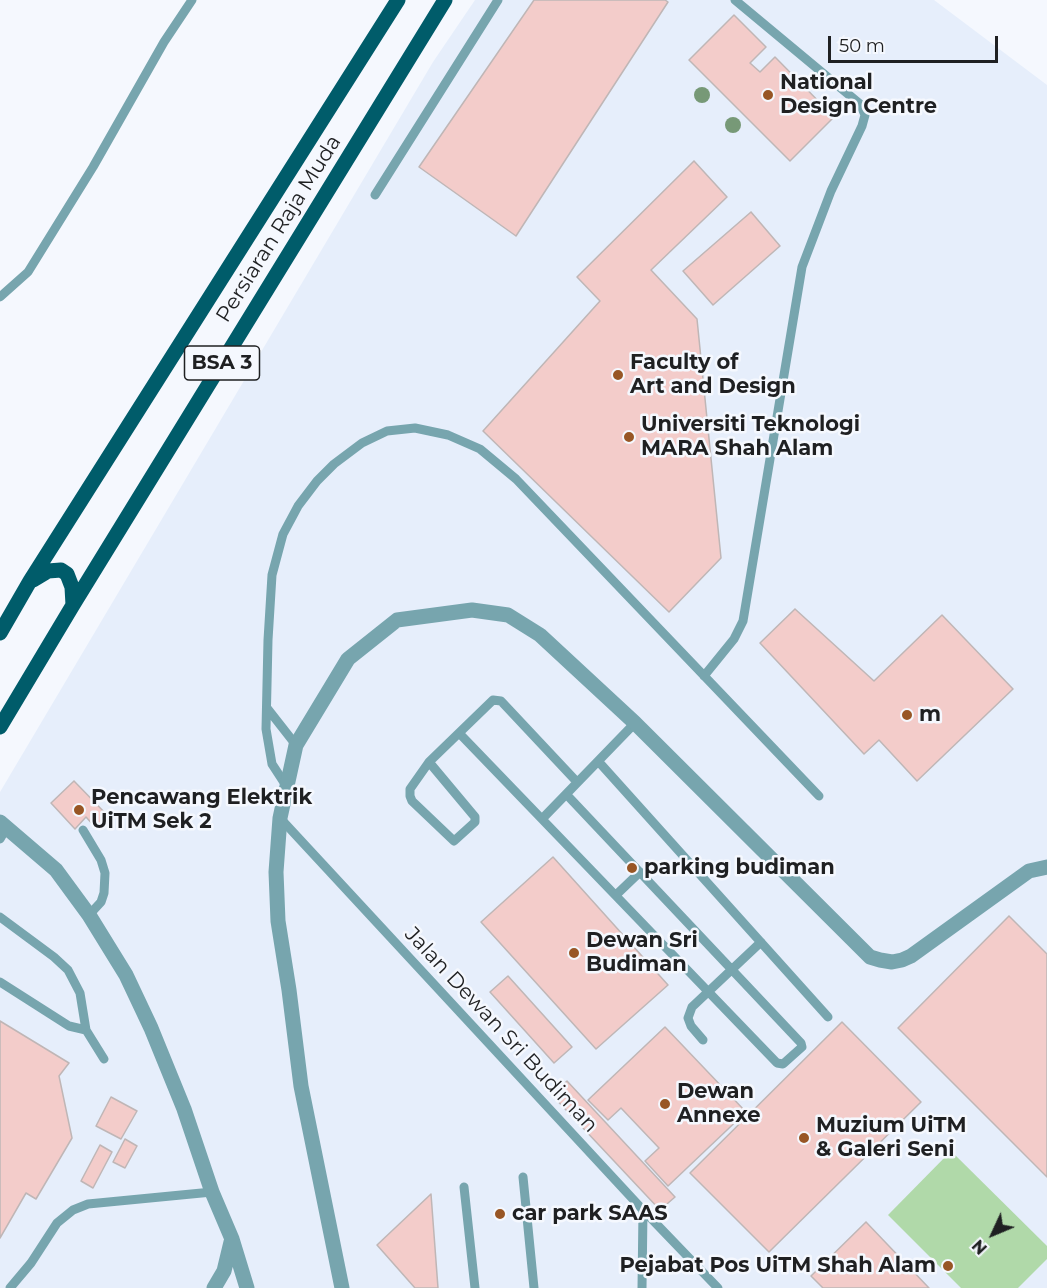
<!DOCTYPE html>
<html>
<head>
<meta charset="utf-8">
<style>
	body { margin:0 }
	#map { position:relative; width:1047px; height:1288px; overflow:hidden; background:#f5f8fe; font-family:Montserrat,sans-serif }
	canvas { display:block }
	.north { position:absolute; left:963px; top:1204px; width:60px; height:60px; -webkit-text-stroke:4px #f5f8fe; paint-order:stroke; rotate:226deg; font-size:16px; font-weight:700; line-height:24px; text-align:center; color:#1f2022 }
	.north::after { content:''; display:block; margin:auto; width:21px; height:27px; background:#1f2022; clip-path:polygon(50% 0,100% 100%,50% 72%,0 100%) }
	.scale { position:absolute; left:828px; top:36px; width:170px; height:27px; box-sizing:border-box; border:3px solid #1f2022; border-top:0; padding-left:8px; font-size:18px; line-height:21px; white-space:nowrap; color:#1f2022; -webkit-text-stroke:4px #f5f8fe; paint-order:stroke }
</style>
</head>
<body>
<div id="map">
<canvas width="1047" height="1288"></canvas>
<div class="north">N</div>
<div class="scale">50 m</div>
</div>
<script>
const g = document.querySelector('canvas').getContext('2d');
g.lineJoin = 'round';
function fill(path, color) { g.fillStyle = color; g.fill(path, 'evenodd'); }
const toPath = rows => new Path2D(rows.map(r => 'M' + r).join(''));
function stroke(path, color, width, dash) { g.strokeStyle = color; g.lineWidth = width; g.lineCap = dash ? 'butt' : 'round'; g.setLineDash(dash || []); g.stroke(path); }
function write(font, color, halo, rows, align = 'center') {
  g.font = font + ' Montserrat,sans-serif'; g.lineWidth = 5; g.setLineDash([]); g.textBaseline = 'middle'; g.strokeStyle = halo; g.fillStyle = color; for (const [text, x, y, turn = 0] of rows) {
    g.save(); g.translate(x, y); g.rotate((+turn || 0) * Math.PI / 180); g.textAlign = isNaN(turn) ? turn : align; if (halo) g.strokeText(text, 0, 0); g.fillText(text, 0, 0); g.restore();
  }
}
const built = toPath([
	[475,0,934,0,1047,85,1047,1288,0,1288,0,792,433,62]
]);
const green = toPath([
	[951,1151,1047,1246,1047,1259,1018,1288,961,1288,888,1215]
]);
const building = toPath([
	[534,0,665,0,668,2,516,236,419,167,534,0],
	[734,15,766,47,750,63,760,72,775,57,834,117,790,161,689,60,734,15],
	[694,161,727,197,651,270,697,319,721,558,669,612,483,431,600,301,577,277,694,161],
	[751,212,780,246,713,305,683,271,751,212],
	[795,609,874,681,942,615,1013,689,917,781,879,740,864,754,760,643,795,609],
	[74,781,108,816,96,828,86,817,75,829,51,803,74,781],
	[553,857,668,985,596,1049,481,922,553,857],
	[1009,916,1047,954,1047,1177,898,1028,1009,916],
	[508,976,572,1047,554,1063,490,992,508,976],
	[0,1021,69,1063,59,1076,72,1138,36,1199,26,1193,0,1238,0,1021],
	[842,1022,921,1102,769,1252,690,1173,842,1022],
	[665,1027,746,1112,668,1186,645,1161,659,1148,621,1108,608,1120,588,1100,665,1027],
	[567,1081,675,1197,660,1210,552,1095,567,1081],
	[111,1097,137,1111,121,1139,96,1126,111,1097],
	[125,1139,137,1146,125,1168,113,1162,125,1139],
	[100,1145,112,1152,93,1188,81,1181,100,1145],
	[431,1194,438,1288,415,1288,377,1245,431,1194],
	[866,1222,929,1288,823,1288,811,1276,866,1222]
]);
const service = toPath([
	[375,195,498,0],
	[0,297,28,272,93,167,164,42,192,0],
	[704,676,734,639,743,621,802,267,831,191,862,126,865,115,860,104,735,0],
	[267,708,296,745],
	[459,733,777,1063,783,1064,802,1047,801,1043,566,794],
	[598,761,828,1017],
	[429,762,410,789,410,796,412,801,454,841,475,822,475,817,429,762,493,700,501,701,577,782],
	[287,787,272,764,266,729,268,640,272,575,283,534,298,506,317,481,334,464,362,443,387,431,415,428,448,435,480,449,516,479,819,796],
	[280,818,643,1210,718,1288],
	[542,819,635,723],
	[83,830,101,860,105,873,104,893,101,902,89,915],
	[0,839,7,827],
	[616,895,640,872],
	[0,917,54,957,68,970,80,993,86,1030,104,1059],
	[0,982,69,1026,86,1030],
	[703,1040,691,1026,688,1018,692,1007,761,942],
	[523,1177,534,1288],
	[464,1187,475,1288],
	[10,1288,31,1263,57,1223,73,1210,88,1204,212,1192],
	[642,1288,643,1210]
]);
const minor = toPath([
	[0,822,56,870,89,915,126,975,151,1028,184,1109,212,1192,232,1239,247,1288],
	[214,1288,224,1271,231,1242]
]);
const tertiary = toPath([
	[342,1288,301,1086,289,990,278,921,276,872,280,818,296,745,348,659,397,620,472,610,508,615,540,635,635,723,870,957,880,960,892,962,902,960,911,956,1029,871,1047,867]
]);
const primary = toPath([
	[33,580,48,571,61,570,67,574,72,587,73,605],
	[0,633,30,581,398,0],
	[0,727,73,605,445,0]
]);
const trees = [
	[702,95],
	[733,125]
];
const markers = [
	[768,95,6,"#985625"],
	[618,375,6,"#985625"],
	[629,437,6,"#985625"],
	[907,715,6,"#985625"],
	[79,810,6,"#985625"],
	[632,868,6,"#985625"],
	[574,953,6,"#985625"],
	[665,1104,6,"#985625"],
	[804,1138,6,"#985625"],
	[500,1214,6,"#985625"],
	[948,1266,6,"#985625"]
];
const shields = [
	[222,363,75]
];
const shieldNames = [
	["BSA 3",222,363]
];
const poiNames = [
	["National",780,83],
	["Design Centre",780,107],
	["Faculty of",630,363],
	["Art and Design",630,387],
	["Universiti Teknologi",641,425],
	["MARA Shah Alam",641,449],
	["m",919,715],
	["Pencawang Elektrik",91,798],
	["UiTM Sek 2",91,822],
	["parking budiman",644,868],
	["Dewan Sri",586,941],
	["Budiman",586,965],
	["Dewan",677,1092],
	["Annexe",677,1116],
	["Muzium UiTM",816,1126],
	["& Galeri Seni",816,1150],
	["car park SAAS",512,1214],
	["Pejabat Pos UiTM Shah Alam",936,1266,"right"]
];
const streetNames = [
	["Persiaran Raja Muda",279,229,-58],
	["Jalan Dewan Sri Budiman",501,1030,47]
];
fill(built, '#e6eefb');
fill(green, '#b0d9a9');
fill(building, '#f3ccca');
stroke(building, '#bfb6b6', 1.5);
stroke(service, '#77a5ae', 9);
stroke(minor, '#77a5ae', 15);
stroke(tertiary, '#77a5ae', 15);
stroke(primary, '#005c6a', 15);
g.fillStyle = '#797';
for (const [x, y] of trees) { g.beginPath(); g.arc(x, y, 8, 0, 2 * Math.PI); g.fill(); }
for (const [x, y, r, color] of markers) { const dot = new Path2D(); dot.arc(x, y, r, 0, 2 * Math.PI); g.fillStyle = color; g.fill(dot); stroke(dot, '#f5f8fe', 2); }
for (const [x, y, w] of shields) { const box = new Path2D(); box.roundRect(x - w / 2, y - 17, w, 34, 4.5); g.fillStyle = '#f5f8fe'; g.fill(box); stroke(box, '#1f2022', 1.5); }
write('bold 20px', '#1f2022', null, shieldNames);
write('bold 21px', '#1f2022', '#f5f8fe', poiNames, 'left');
write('21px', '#1f2022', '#f5f8fe', streetNames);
</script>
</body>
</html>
